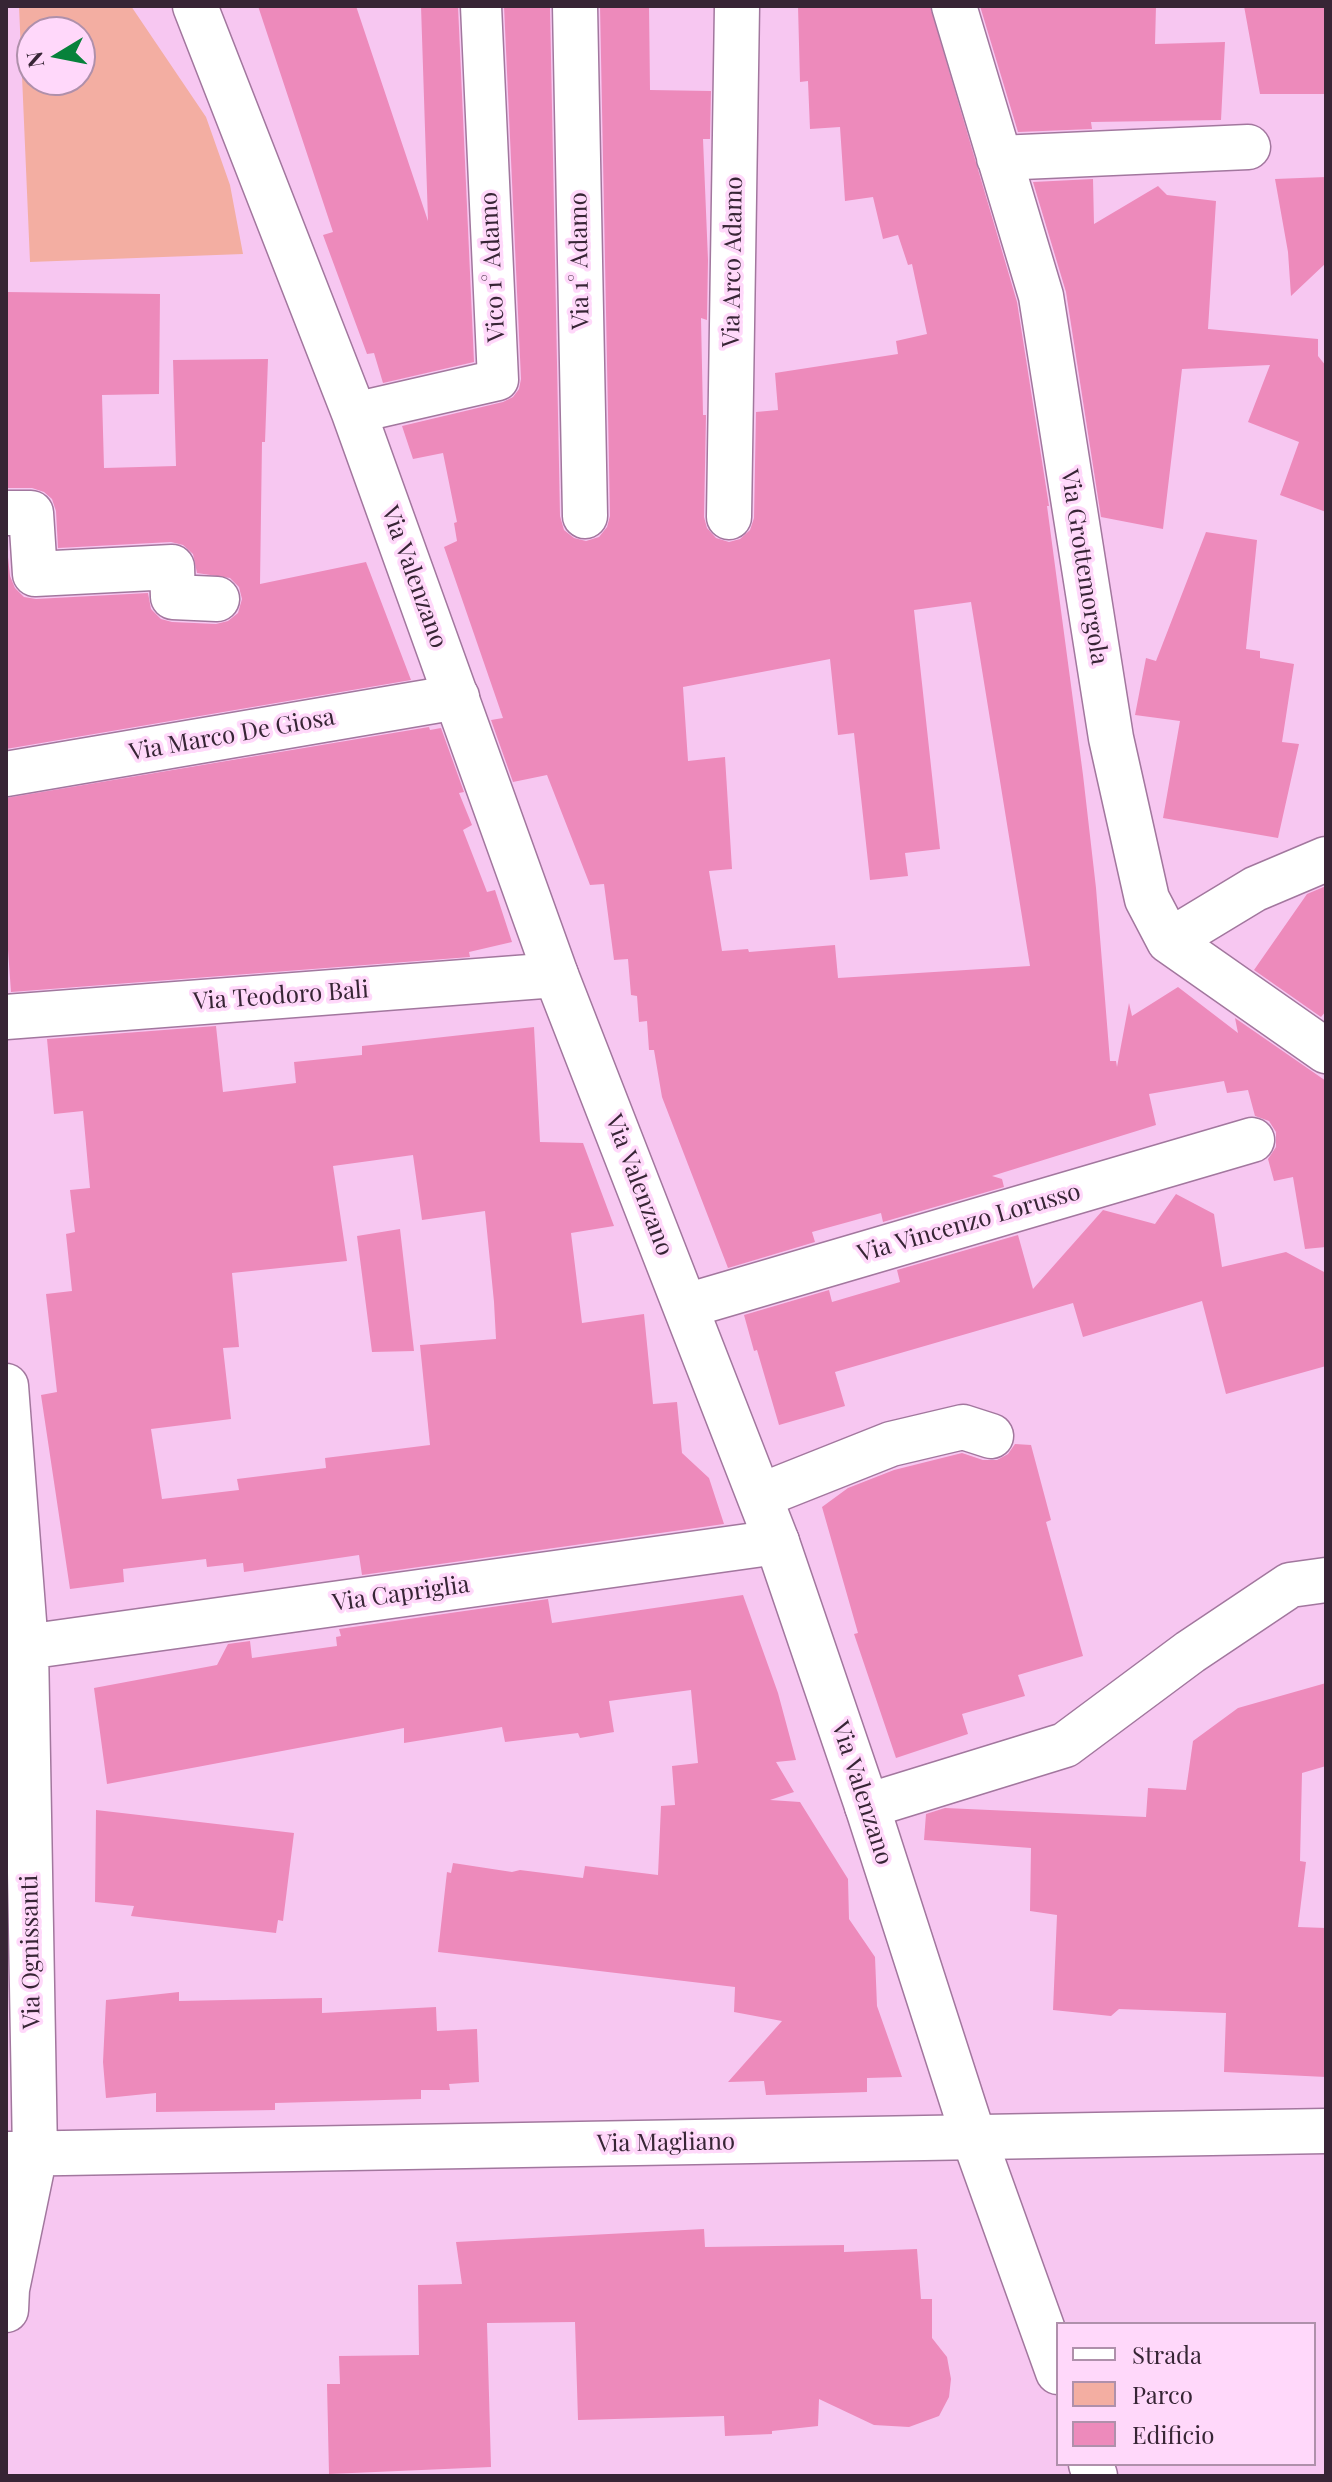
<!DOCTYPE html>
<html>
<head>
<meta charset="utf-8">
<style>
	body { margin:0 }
	#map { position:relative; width:1332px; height:2482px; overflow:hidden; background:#f7c7f1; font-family:"Playfair Display",serif }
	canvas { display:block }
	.frame { position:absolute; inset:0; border:8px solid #372535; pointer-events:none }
	.legend { position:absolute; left:1056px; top:2322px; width:260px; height:144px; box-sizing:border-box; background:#ffd8fa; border:2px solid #af90ab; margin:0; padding:10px 14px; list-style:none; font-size:24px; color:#372535 }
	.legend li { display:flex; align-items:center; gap:16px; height:40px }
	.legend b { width:40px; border:2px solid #af90ab }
	.north { position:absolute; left:16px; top:16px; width:80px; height:80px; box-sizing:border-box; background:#ffd8fa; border:2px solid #af90ab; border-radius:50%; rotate:260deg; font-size:22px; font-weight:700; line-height:32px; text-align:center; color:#372535 }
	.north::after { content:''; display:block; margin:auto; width:28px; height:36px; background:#07823b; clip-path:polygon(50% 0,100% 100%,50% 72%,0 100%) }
</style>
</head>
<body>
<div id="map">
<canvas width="1332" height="2482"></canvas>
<div class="frame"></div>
<ul class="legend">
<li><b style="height:10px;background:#fff"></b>Strada</li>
<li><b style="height:22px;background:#f3aea2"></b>Parco</li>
<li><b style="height:22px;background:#ed8abb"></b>Edificio</li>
</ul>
<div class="north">N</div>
</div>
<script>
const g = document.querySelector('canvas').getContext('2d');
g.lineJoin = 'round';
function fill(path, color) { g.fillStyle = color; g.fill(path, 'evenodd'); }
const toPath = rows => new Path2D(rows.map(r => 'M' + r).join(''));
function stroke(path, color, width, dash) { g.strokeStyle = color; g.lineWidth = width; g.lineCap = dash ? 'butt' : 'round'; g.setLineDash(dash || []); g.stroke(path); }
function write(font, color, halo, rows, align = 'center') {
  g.font = font + ' "Playfair Display",serif'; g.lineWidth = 7; g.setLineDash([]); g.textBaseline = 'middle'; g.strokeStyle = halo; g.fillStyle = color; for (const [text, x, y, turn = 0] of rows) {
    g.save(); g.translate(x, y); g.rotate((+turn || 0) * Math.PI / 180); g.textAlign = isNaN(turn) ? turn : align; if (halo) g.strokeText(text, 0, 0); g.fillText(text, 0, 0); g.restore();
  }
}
const green = toPath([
	[19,6,131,6,206,117,230,185,243,254,30,262],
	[32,32,80,32,80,80,32,80]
]);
const building = toPath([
	[258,6,356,6,428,221,421,6,458,6,474,362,383,383,374,353,367,354,323,235,333,232],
	[504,6,550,6,560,516,564,530,574,538,586,541,599,537,607,527,610,516,600,6,649,6,650,90,711,91,710,139,703,139,708,260,707,320,701,318,703,415,706,415,704,517,707,528,716,538,729,542,740,539,750,530,754,518,756,412,778,410,775,373,898,354,896,341,927,334,912,264,908,265,898,235,883,239,873,197,845,201,840,127,810,129,808,81,800,82,798,6,930,6,1017,302,1049,506,1047,506,1083,775,1096,888,1110,1061,1116,1061,1117,1067,1129,1003,1132,1016,1178,987,1238,1033,1235,1018,1326,1081,1326,1247,1305,1249,1293,1177,1274,1181,1268,1159,1276,1147,1276,1132,1269,1121,1255,1116,1248,1090,1227,1093,1224,1081,1149,1094,1156,1125,992,1176,1002,1179,1004,1187,883,1222,881,1213,812,1232,815,1242,728,1268,662,1097,654,1050,649,1050,647,1021,639,1022,637,996,631,995,628,959,614,960,604,884,590,885,547,775,513,782,491,720,503,718,444,547,457,541,454,523,457,522,443,453,413,459,402,426,503,402,513,397,519,389,521,379],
	[971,602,1030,966,838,978,835,945,749,952,748,949,722,951,709,871,732,869,725,757,688,761,683,687,830,659,838,735,854,733,870,880,908,876,905,853,940,849,914,610],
	[980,6,1156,6,1155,44,1225,42,1221,120,1091,122,1092,129,1018,132],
	[1244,6,1326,6,1326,94,1260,94],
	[1326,177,1326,263,1291,296,1288,252,1275,179],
	[1093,179,1094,224,1158,186,1167,195,1216,201,1208,329,1318,339,1318,356,1326,366,1326,512,1280,495,1299,442,1248,422,1270,365,1182,369,1163,529,1101,517,1066,292,1033,182],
	[6,292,160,294,159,394,102,395,104,468,176,466,173,360,268,359,265,442,262,442,260,584,366,562,411,680,6,749,6,538,10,576,15,588,24,597,36,599,148,593,151,609,161,619,172,622,216,624,228,621,238,613,242,599,239,587,230,578,197,573,193,554,183,545,171,542,58,548,56,511,52,499,44,492,32,488,6,488],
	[1206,532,1257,540,1246,649,1260,651,1260,658,1294,664,1282,742,1299,744,1278,838,1163,818,1180,721,1135,715,1146,658,1156,661],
	[429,727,430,730,441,728,464,792,459,793,472,825,463,830,487,892,495,890,512,942,469,952,470,957,11,992,8,950,6,950,6,798],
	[1326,886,1326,1011,1321,1017,1254,970,1307,894],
	[216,1026,223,1092,296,1083,294,1062,362,1055,362,1046,534,1027,540,1142,583,1143,614,1226,571,1233,582,1323,644,1314,653,1404,677,1402,682,1453,709,1478,724,1524,362,1575,359,1555,244,1572,243,1563,207,1567,206,1559,123,1569,124,1582,70,1589,41,1395,57,1392,46,1294,72,1291,66,1234,75,1232,70,1190,90,1188,83,1111,54,1114,47,1039],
	[413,1155,422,1220,485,1211,494,1302,496,1339,420,1345,430,1445,325,1458,326,1468,237,1479,239,1490,162,1499,151,1429,231,1419,223,1348,239,1347,232,1273,347,1261,333,1166],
	[1176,1194,1214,1214,1222,1267,1286,1252,1326,1273,1326,1366,1226,1394,1202,1301,1083,1337,1073,1303,835,1372,845,1406,779,1425,757,1350,754,1351,744,1315,829,1290,832,1302,900,1282,897,1270,1018,1235,1033,1289,1103,1210,1155,1224],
	[400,1229,414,1351,372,1352,357,1236],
	[1015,1444,1031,1445,1051,1520,1046,1522,1083,1656,1018,1675,1025,1696,962,1714,968,1734,896,1758,854,1634,858,1633,822,1507,848,1488,894,1470,962,1453,983,1460,997,1460,1008,1454],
	[743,1595,778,1693,796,1760,776,1762,794,1792,770,1800,800,1802,848,1879,849,1919,875,1957,877,2006,902,2077,867,2078,867,2092,766,2095,764,2081,728,2082,782,2021,734,2012,735,1987,438,1952,447,1872,451,1873,453,1863,512,1872,520,1870,583,1878,585,1866,658,1875,661,1806,675,1805,672,1766,698,1763,691,1690,609,1701,614,1732,580,1738,578,1733,505,1742,502,1727,404,1743,404,1728,107,1784,94,1688,217,1665,228,1644,250,1641,252,1658,337,1646,336,1637,341,1636,339,1629,548,1599,552,1623],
	[1326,1683,1326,1766,1302,1773,1300,1861,1306,1862,1298,1927,1326,1928,1326,2077,1224,2072,1226,2013,1119,2009,1111,2016,1053,2010,1057,1915,1030,1911,1031,1848,924,1840,926,1814,945,1808,1146,1817,1148,1788,1186,1790,1193,1741,1238,1708],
	[96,1810,294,1833,283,1921,278,1920,276,1933,131,1916,134,1906,95,1902],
	[179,1992,179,2001,322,1998,322,2013,436,2007,437,2031,477,2029,479,2082,449,2084,450,2090,421,2090,421,2099,275,2103,275,2110,156,2112,156,2093,106,2098,103,2062,106,2000],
	[704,2229,705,2247,844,2245,844,2252,917,2249,921,2299,932,2299,932,2338,947,2357,951,2379,949,2397,939,2416,909,2427,874,2425,819,2399,818,2426,772,2431,772,2434,725,2436,724,2416,578,2420,575,2322,487,2323,491,2467,329,2474,327,2384,340,2384,339,2356,419,2355,418,2285,462,2284,456,2242]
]);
const pedestrian = toPath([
	[354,413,498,380,481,6]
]);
const minor = toPath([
	[575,6,585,516],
	[954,6,1041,296,1111,738,1147,899,1169,941,1326,1051],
	[999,158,1248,147],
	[6,513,31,513,35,574,172,567,173,597,217,599],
	[729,517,737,6],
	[6,774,457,697],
	[1169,941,1255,889,1326,859],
	[6,1017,556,975],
	[686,1306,1252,1140],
	[6,1386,26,1647,35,2154,7,2289,6,2310],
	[760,1496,891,1444,963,1427,991,1436],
	[26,1647,777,1542],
	[867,1806,1065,1745,1190,1652,1290,1585,1326,1580],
	[6,2154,1326,2131]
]);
const tertiary = toPath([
	[195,6,354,413,556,975,777,1542,867,1806,974,2138,1058,2372],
	[1091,2464,1095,2476]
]);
const streetNames = [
	["Via 1° Adamo",580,261,-91],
	["Via Arco Adamo",733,262,-89],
	["Vico 1° Adamo",493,267,-93],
	["Via Grottemorgola",1084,567,81],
	["Via Valenzano",414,577,70],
	["Via Marco De Giosa",232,735,-10],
	["Via Teodoro Bali",281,996,-4],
	["Via Valenzano",639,1185,69],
	["Via Vincenzo Lorusso",969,1223,-16],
	["Via Capriglia",401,1594,-8],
	["Via Valenzano",862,1793,72],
	["Via Ognissanti",31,1952,-91],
	["Via Magliano",666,2143,-1]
];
fill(green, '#f3aea2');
fill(building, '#ed8abb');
stroke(pedestrian, '#a2779e', 43);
stroke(minor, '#a2779e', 47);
stroke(tertiary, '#a2779e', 47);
stroke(pedestrian, '#fff', 40);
stroke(minor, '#fff', 44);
stroke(tertiary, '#fff', 44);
write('24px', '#372535', '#ffd8fa', streetNames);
</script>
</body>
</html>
